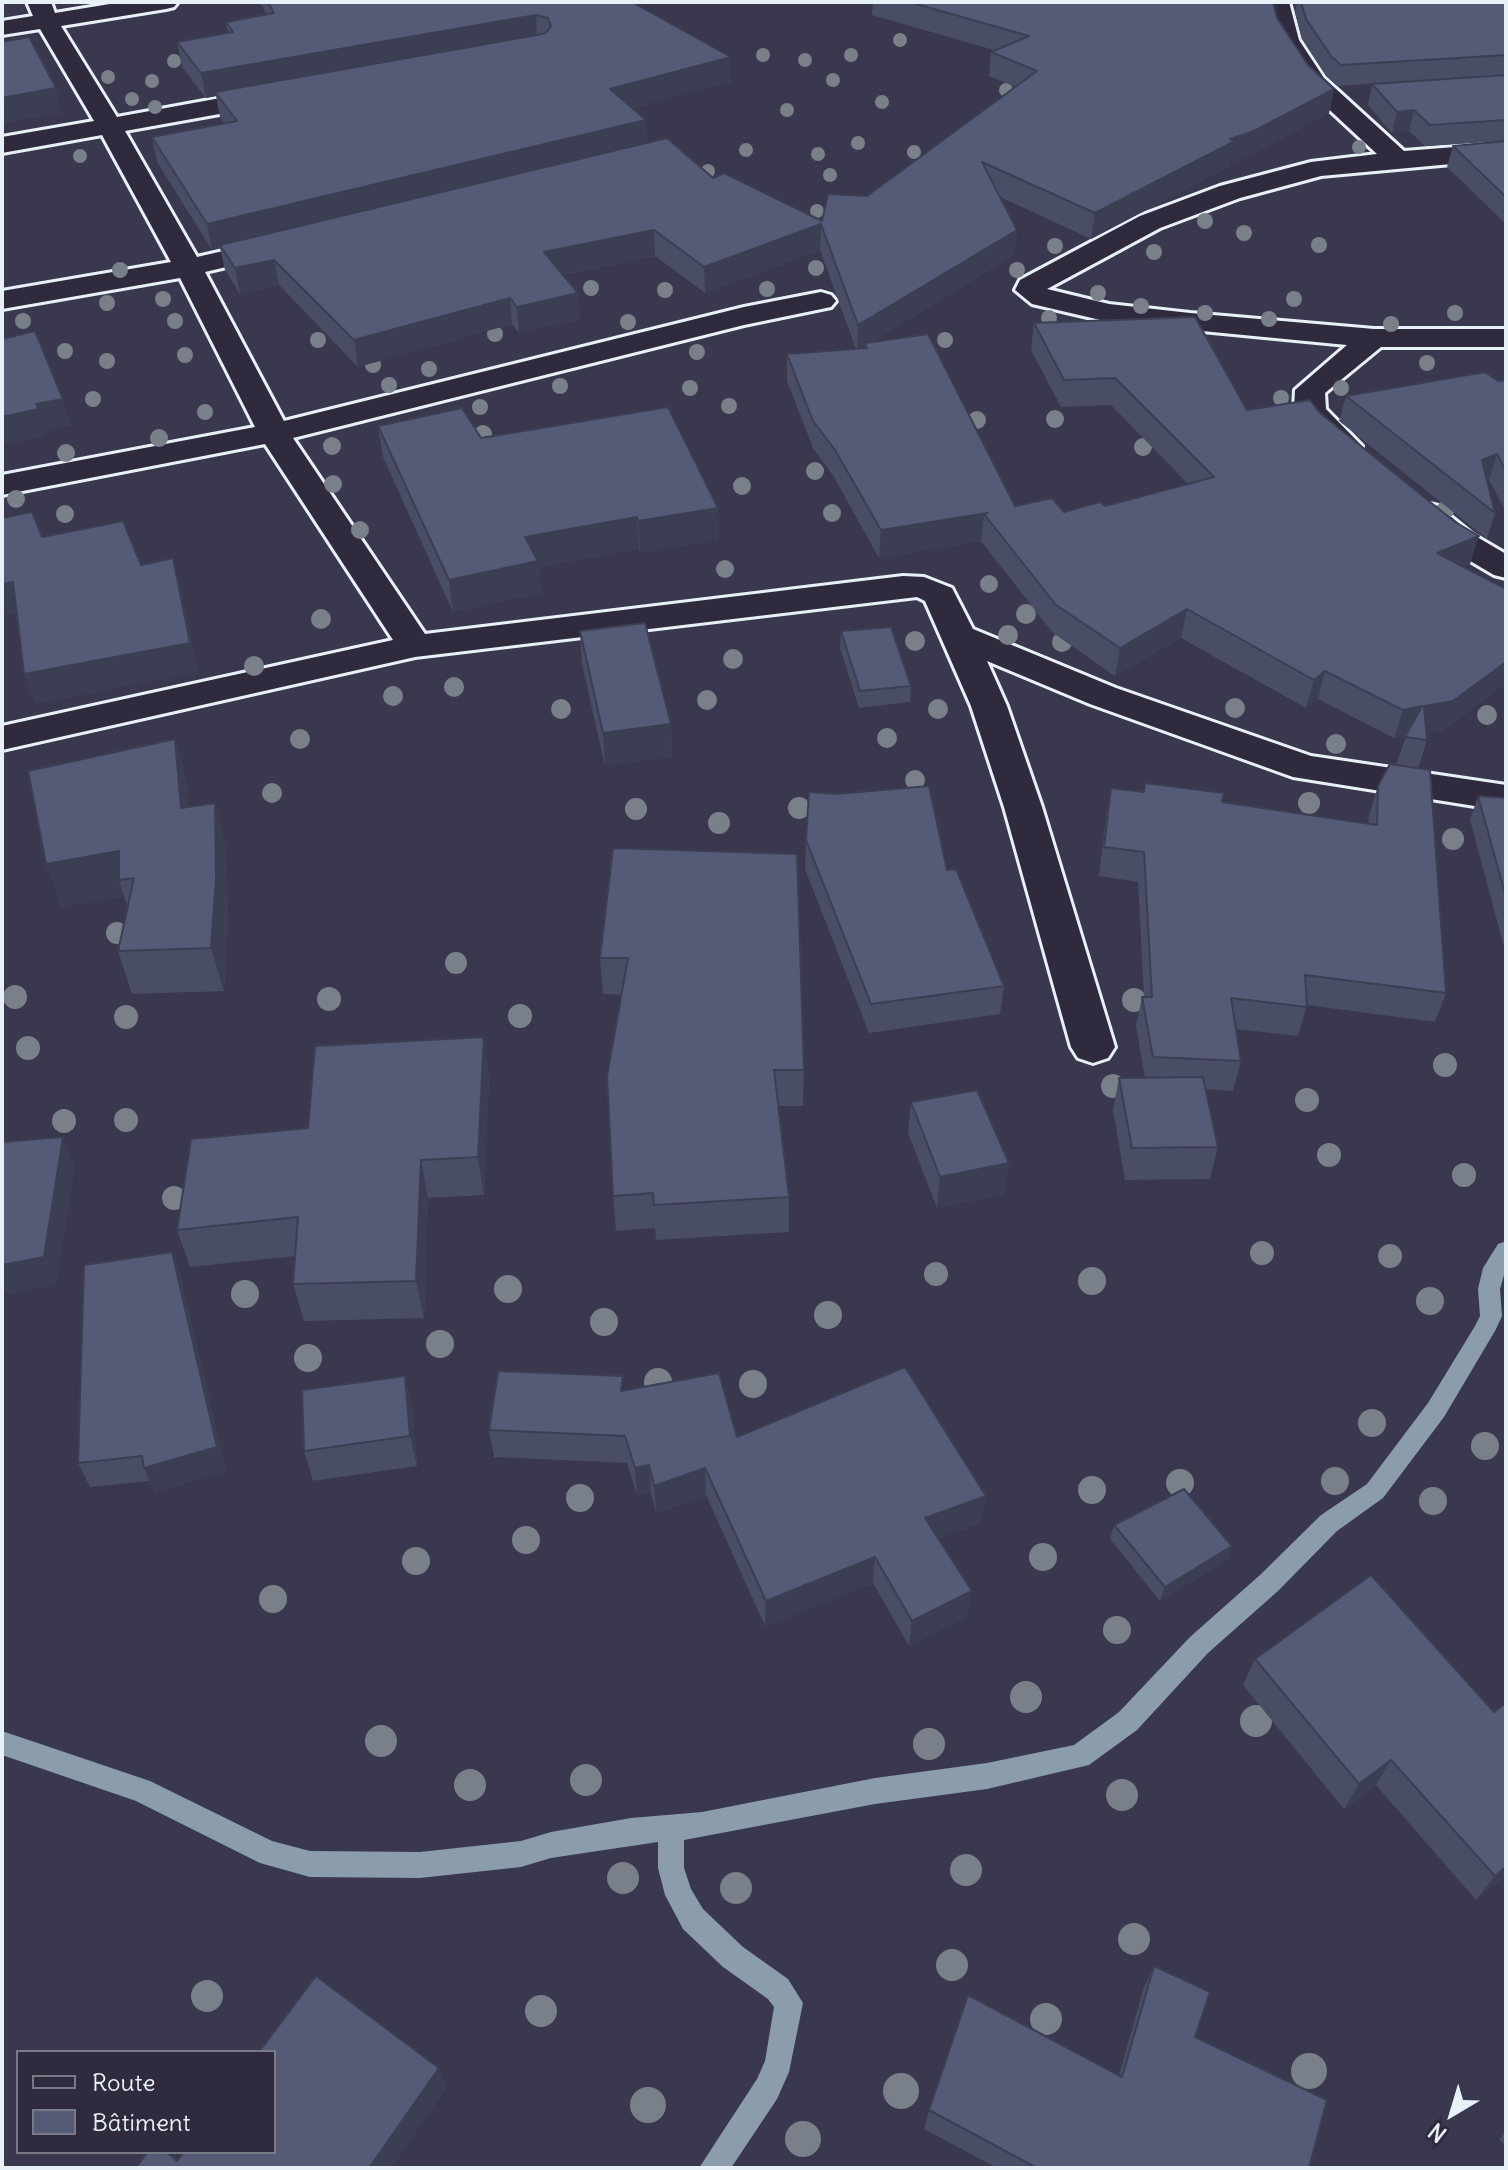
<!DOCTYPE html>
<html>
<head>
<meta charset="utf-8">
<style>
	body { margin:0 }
	#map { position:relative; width:1508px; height:2170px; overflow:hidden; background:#3a384e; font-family:Delius,sans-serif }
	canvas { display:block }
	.frame { position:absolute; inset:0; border:4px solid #e8f1f8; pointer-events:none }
	.legend { position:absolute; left:16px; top:2050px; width:260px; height:104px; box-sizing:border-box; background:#2f2a3d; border:2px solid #797a88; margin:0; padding:10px 14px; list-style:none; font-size:24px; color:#e8f1f8 }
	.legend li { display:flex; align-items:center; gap:16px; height:40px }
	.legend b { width:40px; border:2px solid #797a88 }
	.north { position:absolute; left:1412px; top:2074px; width:80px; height:80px; -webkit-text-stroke:6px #2f2a3d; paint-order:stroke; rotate:218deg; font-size:22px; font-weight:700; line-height:32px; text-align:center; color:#e8f1f8 }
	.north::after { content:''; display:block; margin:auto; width:28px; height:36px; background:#e8f1f8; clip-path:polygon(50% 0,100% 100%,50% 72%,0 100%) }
</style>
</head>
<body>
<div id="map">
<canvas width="1508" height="2170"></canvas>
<div class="frame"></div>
<ul class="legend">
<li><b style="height:10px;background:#2f2a3d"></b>Route</li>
<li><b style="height:22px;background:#555a76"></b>Bâtiment</li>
</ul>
<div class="north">N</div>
</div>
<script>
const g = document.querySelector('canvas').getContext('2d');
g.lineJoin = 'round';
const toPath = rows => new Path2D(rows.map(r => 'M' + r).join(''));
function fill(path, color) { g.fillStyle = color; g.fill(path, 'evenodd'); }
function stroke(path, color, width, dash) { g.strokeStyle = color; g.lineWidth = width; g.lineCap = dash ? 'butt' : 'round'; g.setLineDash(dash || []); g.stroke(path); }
const stream = toPath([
	[1506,1241,1506,1268,1500,1289,1502,1316,1495,1331,1444,1417,1383,1498,1337,1531,1278,1591,1208,1653,1137,1730,1089,1765,987,1789,875,1804,684,1840,684,1868,691,1889,703,1909,743,1947,788,1979,803,2003,789,2072,777,2099,731,2168,699,2168,757,2079,765,2061,774,2007,768,1999,723,1967,683,1929,665,1895,658,1868,658,1842,551,1858,521,1867,420,1878,310,1877,260,1863,136,1801,2,1755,2,1731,150,1781,272,1841,310,1851,420,1852,521,1841,551,1832,631,1818,702,1812,875,1778,987,1763,1074,1745,1119,1712,1190,1637,1260,1575,1321,1515,1367,1484,1428,1403,1475,1326,1480,1316,1478,1289,1483,1268,1498,1244,1506,1241]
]);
const minor = toPath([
	[27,2,51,2,55,13,122,2,178,2,174,7,166,9,61,26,117,117,275,88,284,91,288,96,284,101,275,104,125,131,197,257,280,238,290,240,294,246,290,252,205,272,284,421,744,307,821,292,831,295,836,301,831,307,744,325,293,438,425,634,903,576,924,577,952,588,973,629,1116,688,1311,756,1506,785,1506,811,1293,777,1090,704,987,661,1007,706,1042,807,1115,1047,1108,1058,1093,1063,1078,1058,1071,1047,1004,807,971,706,925,601,917,597,415,657,2,750,2,726,393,640,265,444,2,495,2,475,255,427,180,278,2,309,2,291,171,262,102,135,2,153,2,137,94,121,40,29,2,35,2,21,33,16,27,2],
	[1265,2,1289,2,1299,40,1324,78,1404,151,1506,143,1506,159,1321,176,1240,198,1160,228,1047,289,1109,304,1190,313,1374,329,1506,329,1506,347,1381,347,1325,393,1326,409,1362,446,1357,453,1346,456,1335,453,1316,438,1299,417,1294,410,1295,390,1347,345,1109,322,1032,304,1015,290,1020,280,1140,216,1220,186,1311,162,1377,154,1306,88,1275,40,1265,2],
	[1426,503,1438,506,1472,534,1506,554,1506,578,1494,575,1448,548,1414,520,1409,513,1414,506,1426,503]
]);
const trees = [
	[900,40,7],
	[763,55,7],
	[851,55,7],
	[805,60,7],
	[174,61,7],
	[108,77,7],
	[833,80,7],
	[152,81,7],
	[1006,90,7],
	[132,99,7],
	[882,102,7],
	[155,107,7],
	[787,110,7],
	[858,143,7],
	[1359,147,7],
	[746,150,7],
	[914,152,7],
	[818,154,7],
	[80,156,7],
	[708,171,7],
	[830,175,7],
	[817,211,7],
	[1205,221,8],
	[1244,233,8],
	[1319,245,8],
	[1055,246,8],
	[1154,252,8],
	[816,268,8],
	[120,270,8],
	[1017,270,8],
	[591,288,8],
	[767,289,8],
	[665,290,8],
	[1098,293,8],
	[163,299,8],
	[1294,299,8],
	[107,303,8],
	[1141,306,8],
	[1205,313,8],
	[1455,313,8],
	[1049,318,8],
	[1269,319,8],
	[23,321,8],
	[175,321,8],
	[628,322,8],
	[1391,324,8],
	[495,334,8],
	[318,340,8],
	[945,340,8],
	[65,351,8],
	[697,352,8],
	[185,355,8],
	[107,361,8],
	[1427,363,8],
	[373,365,8],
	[429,369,8],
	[389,385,8],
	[560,386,8],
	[690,388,8],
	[1341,388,8],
	[1281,398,8],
	[93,399,8],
	[729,406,8],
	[480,407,8],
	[205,412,8],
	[1055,419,9],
	[977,420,9],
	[483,434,9],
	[159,438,9],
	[332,446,9],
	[1143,447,9],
	[66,453,9],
	[815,471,9],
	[333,484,9],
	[742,486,9],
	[16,499,9],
	[1446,509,9],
	[832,513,9],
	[65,514,9],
	[360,530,9],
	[725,569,9],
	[989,584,9],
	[1026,614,10],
	[321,619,10],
	[1008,635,10],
	[915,641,10],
	[1062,642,10],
	[733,659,10],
	[254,666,10],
	[454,687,10],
	[393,696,10],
	[707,700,10],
	[1235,708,10],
	[561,709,10],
	[938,709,10],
	[1487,715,10],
	[887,738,10],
	[300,739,10],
	[1336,744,10],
	[915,780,10],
	[272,793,10],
	[1309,803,11],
	[799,808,11],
	[636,809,11],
	[719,823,11],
	[1453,839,11],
	[117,933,11],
	[456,963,11],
	[15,997,12],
	[329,999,12],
	[1134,1000,12],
	[520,1016,12],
	[126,1017,12],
	[28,1048,12],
	[1445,1065,12],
	[1113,1086,12],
	[1307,1100,12],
	[126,1120,12],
	[64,1121,12],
	[1329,1155,12],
	[1464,1175,12],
	[174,1198,12],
	[1262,1253,12],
	[1390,1256,12],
	[936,1274,12],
	[1092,1281,14],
	[508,1289,14],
	[245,1294,14],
	[1430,1301,14],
	[828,1315,14],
	[604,1322,14],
	[440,1344,14],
	[308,1358,14],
	[658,1382,14],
	[753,1384,14],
	[1372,1423,14],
	[1485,1446,14],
	[1335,1481,14],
	[1180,1483,14],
	[1092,1490,14],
	[580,1498,14],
	[1433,1501,14],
	[526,1540,14],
	[1043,1557,14],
	[416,1561,14],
	[273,1599,14],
	[1117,1630,14],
	[1026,1697,16],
	[1256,1721,16],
	[381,1741,16],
	[929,1744,16],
	[586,1780,16],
	[470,1785,16],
	[1122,1795,16],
	[966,1870,16],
	[623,1878,16],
	[736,1888,16],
	[1134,1939,16],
	[952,1965,16],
	[207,1996,16],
	[541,2011,16],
	[1046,2019,16],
	[1309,2071,18],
	[901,2091,18],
	[648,2105,18],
	[803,2139,18]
];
const wall = toPath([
	[260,2,632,2,731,82,632,108,646,120,647,143,713,178,822,221,867,196,1016,87,989,76,991,52,994,50,872,15,873,2,1273,2,1277,18,1308,65,1334,89,1329,113,1249,156,1231,162,1230,166,1091,239,1000,197,1017,230,1014,255,872,342,1015,506,1064,512,1105,506,1188,484,1111,405,1061,407,1031,350,1034,323,1247,410,1320,413,1470,564,1464,567,1506,589,1506,683,1444,730,1426,733,1427,740,1418,769,1446,993,1435,1022,1307,1005,1298,1036,1236,1029,1241,1061,1233,1091,1205,1089,1218,1147,1210,1179,1125,1180,1113,1110,1119,1078,1145,1078,1136,1026,1142,997,1144,997,1138,882,1099,876,1106,817,1111,788,1143,792,1145,783,1222,802,1368,824,1369,816,1378,786,1396,765,1406,736,1394,738,1318,699,1306,708,1181,638,1115,676,1053,633,981,541,879,558,834,477,813,448,787,381,787,354,856,349,820,250,705,293,655,256,563,275,578,293,580,319,519,333,512,324,358,367,279,285,240,294,225,270,220,248,212,250,157,162,152,137,224,123,220,117,216,96,206,98,182,67,177,42,228,33,226,22,267,15],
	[1297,2,1506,2,1506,141,1425,146,1409,131,1392,133,1368,105,1372,84,1478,77,1337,86,1326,76,1302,39,1295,12],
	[1506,141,1506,224,1447,167,1453,146],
	[1506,380,1506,512,1489,480,1487,481,1495,513,1487,539,1339,421,1346,396],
	[378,426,481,438,718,508,719,540,640,553,639,549,539,567,541,593,453,612,383,457],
	[580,631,671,724,672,756,605,766,582,664],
	[841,631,911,686,910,702,859,708,840,648],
	[175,739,187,783,189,807,226,847,228,922,224,991,132,994,118,951,127,906,124,896,62,907,46,864],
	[1478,796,1506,798,1506,954,1470,820],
	[806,840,947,870,1004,986,1000,1014,869,1033,805,869],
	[613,848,804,1070,803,1106,778,1106,789,1197,789,1232,656,1240,655,1228,616,1231,613,1196,622,995,603,994,600,958],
	[484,1037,489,1076,484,1195,428,1198,424,1318,304,1321,293,1284,295,1256,190,1267,177,1230,308,1128],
	[911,1102,1004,1194,937,1208,908,1133],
	[172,1252,181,1278,226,1471,155,1492,150,1481,90,1487,78,1463],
	[624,1391,737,1437,981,1523,938,1538,967,1617,909,1646,873,1583,765,1626,706,1495,656,1513,651,1492,637,1495,627,1463,494,1457,489,1430],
	[412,1405,417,1466,313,1481,304,1451],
	[1114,1525,1232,1546,1227,1560,1160,1601,1110,1539],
	[1255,1659,1494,1712,1506,1875,1476,1900,1376,1785,1344,1809,1243,1685],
	[1154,1966,1195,2037,1309,2168,997,2168,924,2129,929,2110,1119,2075,1144,1987],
	[1506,2132,1506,2147,1499,2139]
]);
const shadedWall = toPath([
	[536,15,537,39,215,92,216,96,206,98,201,73],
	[731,57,731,82,611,114,610,89],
	[56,88,62,113,2,123,2,98],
	[1334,89,1329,113,1249,156,1231,162,1230,166,1091,239,1095,213,1230,139],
	[1414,110,1409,131,1392,133,1397,112],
	[646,120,647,146,220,245,220,248,212,250,207,224],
	[821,224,820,250,705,293,704,267],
	[654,230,655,256,547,278,544,252],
	[1017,230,1014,255,866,346,865,343,865,347,857,352,858,325],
	[274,260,279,285,240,294,235,268],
	[578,293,580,319,519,333,517,307],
	[510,298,512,324,358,367,354,340],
	[63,399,71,425,46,431,47,436,2,445,2,417,36,404],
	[1497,454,1489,480,1474,486,1482,460],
	[718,508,719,540,640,553,638,521],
	[984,514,981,541,879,558,881,530],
	[637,517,639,549,539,567,541,593,453,612,449,580,525,537],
	[1479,536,1470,564,1428,581,1437,553],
	[173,558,181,588,198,673,35,704,24,674],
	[13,582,23,612,2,616,2,584],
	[1187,609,1181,638,1115,676,1120,648],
	[1506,662,1506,683,1444,730,1415,734,1424,706],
	[1325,671,1318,699,1306,708,1314,680],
	[1422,706,1413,735,1394,738,1403,710],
	[671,724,672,756,605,766,603,733],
	[175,739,187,783,194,851,181,808],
	[215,803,226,847,228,922,224,991,211,948],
	[119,851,119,880,124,896,62,907,46,864],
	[484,1037,489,1076,484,1195,478,1157],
	[63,1137,75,1166,57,1285,2,1295,2,1265],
	[421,1160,428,1198,424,1318,416,1281],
	[1009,1163,1004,1194,937,1208,940,1177],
	[172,1252,181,1278,226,1471,155,1492,144,1468],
	[405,1376,412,1405,417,1466,410,1436],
	[649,1465,651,1492,637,1495,635,1468],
	[705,1468,706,1495,656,1513,654,1486],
	[986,1496,981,1523,922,1544,925,1518],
	[1232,1546,1227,1560,1160,1601,1165,1587],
	[875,1557,873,1583,765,1626,766,1601],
	[972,1591,967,1617,909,1646,912,1621],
	[1391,1760,1376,1785,1344,1809,1359,1784],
	[1506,1867,1506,1875,1476,1900,1495,1876],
	[439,2068,447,2087,392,2168,369,2168]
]);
const building = toPath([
	[268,2,632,2,731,57,610,89,646,120,207,224,152,137,237,121,215,92,537,35,546,33,551,26,548,18,536,15,201,73,177,42,233,32,226,22,274,13,268,2],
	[909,2,1273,2,1277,18,1308,65,1334,89,1254,131,1230,139,1235,141,1095,213,982,162,1017,230,858,325,821,224,704,267,654,230,544,252,578,293,517,307,510,298,354,340,274,260,235,268,220,245,667,138,713,178,724,173,822,221,828,194,867,196,1037,71,991,52,1029,36,909,2],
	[1301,2,1506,2,1506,55,1341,65,1331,56,1306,19,1301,2],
	[29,37,56,88,2,98,2,42,29,37],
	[1506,75,1506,120,1430,125,1414,110,1397,112,1372,84,1506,75],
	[1506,141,1506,197,1453,146,1506,141],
	[1195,317,1247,410,1310,400,1320,413,1455,522,1479,536,1437,553,1506,589,1506,662,1453,701,1424,706,1427,740,1405,737,1422,706,1403,710,1325,671,1314,680,1187,609,1120,648,1056,605,984,514,988,513,881,530,835,450,813,421,787,354,867,348,865,343,928,334,1015,506,1052,498,1064,512,1100,502,1105,506,1214,477,1115,378,1064,380,1034,323,1195,317],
	[35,331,63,399,36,404,39,409,2,417,2,339,35,331],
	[1485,372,1498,381,1506,380,1506,471,1497,454,1482,460,1495,513,1346,396,1485,372],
	[668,407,718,508,638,521,637,517,525,537,538,561,449,580,378,426,462,408,481,438,668,407],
	[32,512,42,537,123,521,141,565,173,558,190,643,24,674,13,582,2,584,2,518,32,512],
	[645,623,671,724,603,733,580,631,645,623],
	[891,627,911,686,860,691,841,631,891,627],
	[175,739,181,808,215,803,216,879,211,948,118,951,134,878,119,880,119,851,46,864,28,771,175,739],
	[1390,764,1430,770,1446,993,1305,975,1307,1007,1231,998,1241,1061,1153,1057,1142,997,1152,997,1144,852,1104,847,1111,788,1144,792,1145,783,1224,793,1222,802,1377,825,1378,786,1390,764],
	[929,786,947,870,956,869,1004,986,871,1004,806,840,809,792,836,794,929,786],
	[1478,796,1506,798,1506,897,1478,796],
	[613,848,797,854,804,1070,774,1070,789,1197,654,1205,653,1193,613,1196,607,1076,628,958,600,958,613,848],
	[484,1037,478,1157,421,1160,416,1281,293,1284,298,1217,177,1230,191,1139,308,1128,315,1046,484,1037],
	[1203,1077,1218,1147,1132,1148,1119,1078,1203,1077],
	[977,1090,1009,1163,940,1177,911,1102,977,1090],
	[63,1137,44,1257,2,1265,2,1142,63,1137],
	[172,1252,217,1447,144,1468,142,1456,78,1463,84,1265,172,1252],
	[905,1367,986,1496,925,1518,972,1591,912,1621,875,1557,766,1601,705,1468,654,1486,649,1465,635,1468,625,1436,489,1430,498,1371,623,1376,621,1391,719,1373,737,1437,905,1367],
	[405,1376,410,1436,304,1451,302,1390,405,1376],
	[1184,1489,1232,1546,1165,1587,1114,1525,1184,1489],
	[1371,1575,1494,1712,1506,1703,1506,1867,1495,1876,1391,1760,1359,1784,1255,1659,1371,1575],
	[1154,1966,1210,1992,1195,2037,1327,2100,1309,2168,1037,2168,929,2110,968,1995,1122,2077,1154,1966],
	[316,1976,439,2068,369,2168,136,2168,148,2152,166,2152,177,2161,184,2152,274,2152,274,2052,259,2052,316,1976]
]);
fill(stream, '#8b9cab');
stroke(minor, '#e8f1f8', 6);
fill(minor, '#2f2a3d');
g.fillStyle = '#7a808a';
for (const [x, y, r] of trees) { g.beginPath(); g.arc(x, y, r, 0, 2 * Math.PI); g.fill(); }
fill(wall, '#494d65');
fill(shadedWall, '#3c3f53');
fill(building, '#555a76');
stroke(building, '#3c3f53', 2);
</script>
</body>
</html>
